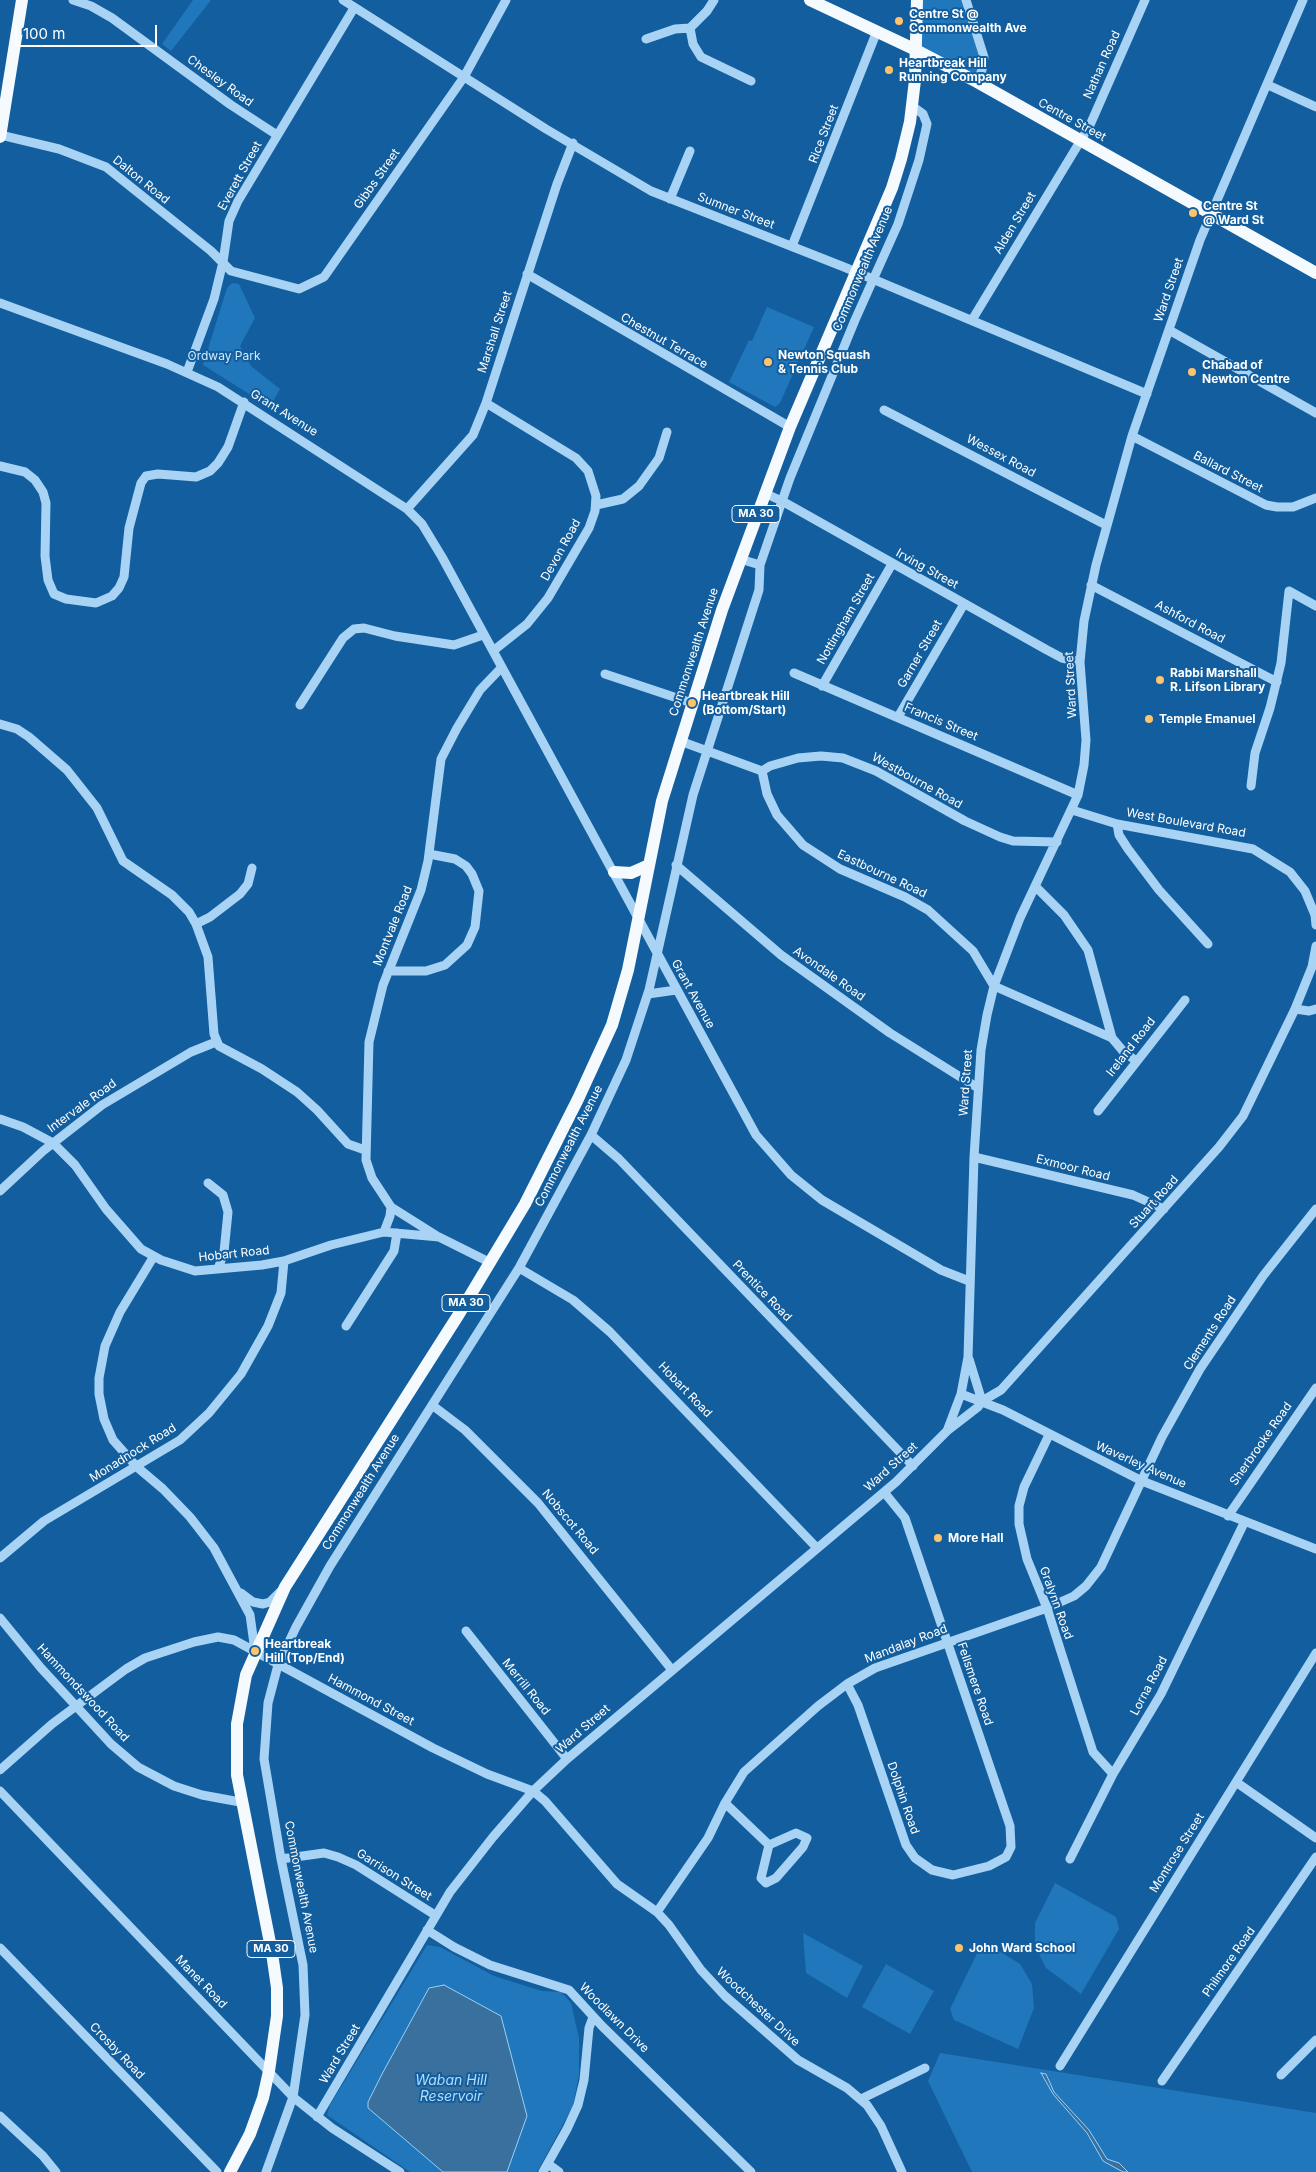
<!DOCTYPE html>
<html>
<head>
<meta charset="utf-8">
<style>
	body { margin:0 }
	#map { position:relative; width:1316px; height:2172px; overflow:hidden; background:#125e9e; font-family:Inter,sans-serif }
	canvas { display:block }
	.scale { position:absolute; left:15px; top:25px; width:142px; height:22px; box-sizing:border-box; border:2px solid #fff; border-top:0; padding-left:6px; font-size:15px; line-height:18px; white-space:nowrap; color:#fff; -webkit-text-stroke:4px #125e9e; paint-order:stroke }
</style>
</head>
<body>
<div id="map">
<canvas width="1316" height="2172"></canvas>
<div class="scale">100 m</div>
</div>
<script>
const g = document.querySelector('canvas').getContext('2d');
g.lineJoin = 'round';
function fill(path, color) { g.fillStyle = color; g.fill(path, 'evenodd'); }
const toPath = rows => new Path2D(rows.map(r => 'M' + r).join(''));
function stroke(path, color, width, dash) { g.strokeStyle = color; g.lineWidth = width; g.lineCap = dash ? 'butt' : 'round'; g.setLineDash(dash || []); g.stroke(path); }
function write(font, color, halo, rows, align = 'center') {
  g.font = font + ' Inter,sans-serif'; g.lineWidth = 4; g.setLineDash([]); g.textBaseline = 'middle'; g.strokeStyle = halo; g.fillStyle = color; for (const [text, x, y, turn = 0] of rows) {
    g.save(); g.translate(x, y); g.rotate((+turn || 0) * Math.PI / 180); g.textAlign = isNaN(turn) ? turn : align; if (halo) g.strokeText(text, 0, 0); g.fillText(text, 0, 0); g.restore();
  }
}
const green = toPath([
	[193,0,211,0,171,51,162,44],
	[917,0,966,0,980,40,980,76,916,50],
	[232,283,239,284,255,318,240,346,251,366,280,389,270,407,203,365,227,288],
	[767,307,814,327,780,403,775,407,729,382,749,340,752,341],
	[1055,1883,1116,1917,1119,1929,1081,1994,1046,1968,1035,1946,1035,1923],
	[803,1933,863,1966,847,1998,806,1973],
	[983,1941,1020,1964,1032,1984,1034,2008,1018,2049,954,2020,950,2009],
	[427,1945,440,1947,494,1976,542,1991,561,1992,571,2003,579,2038,579,2075,573,2106,537,2172,410,2172,327,2115,330,2105],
	[886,1964,934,1991,910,2034,862,2007],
	[940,2053,1316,2113,1316,2172,972,2172,928,2081]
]);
const water = toPath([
	[444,1985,501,2016,527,2116,507,2172,443,2172,368,2108,368,2102,382,2074,429,1988,444,1985],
	[1041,2073,1046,2074,1054,2092,1089,2130,1107,2159,1119,2163,1128,2172,1123,2172,1103,2161,1087,2133,1053,2094,1041,2073]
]);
const minor = toPath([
	[73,0,91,6,112,18,231,105,277,135],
	[343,0,546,129,651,191,844,267,1147,394],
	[966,0,984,57,982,70,977,82],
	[690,28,693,44,701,57,751,81],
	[646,39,675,29,690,28,707,11,714,0],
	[1268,85,1316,107],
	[0,135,59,149,106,167,211,251,231,271,299,289,324,277,464,77,506,0],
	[670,199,690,151],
	[792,246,877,31],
	[527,274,790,427],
	[0,303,167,364,218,387,407,509,422,524,442,557,756,1135,791,1175,822,1200,941,1270,969,1281],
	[972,320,1090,125,1145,0],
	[1169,330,1316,413],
	[187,372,214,299,223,262,229,221,238,201,354,8],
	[486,403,576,458,588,471,596,496,595,511,589,528,548,598,527,624,493,651],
	[884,410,1106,525],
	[1132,436,1266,505,1277,507,1293,507,1316,498],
	[0,466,25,472,35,480,43,492,46,503,45,556,48,580,54,594,66,599,96,603,112,596,119,588,124,577,129,528,141,483,146,476,158,474,196,477,210,471,218,463,228,447,244,402],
	[764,493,782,501,1047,650,1062,658,1080,662],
	[596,505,623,499,639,486,659,458,667,432],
	[407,509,473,435,486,403,557,184,573,143],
	[740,559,760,565],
	[1091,585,1277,682],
	[794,673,1078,795],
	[605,674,692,703],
	[822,686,892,564],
	[300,705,343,638,354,629,364,628,395,636,454,645,483,635],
	[898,717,964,604],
	[0,724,17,729,29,737,67,770,97,808,123,861,172,895,189,912,196,924,208,957,214,1034,219,1046,262,1069,297,1092,317,1110,348,1144,365,1150],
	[680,741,762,771,770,766,798,758,821,756,843,758,876,771,965,821,1000,837,1013,841,1057,842],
	[762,771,767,794,777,815,803,845,840,869,905,897,928,910,973,951,994,986,1112,1038,1123,1051,1136,1061],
	[1251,786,1255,753,1270,708,1281,663,1289,591,1316,606],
	[1072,810,1117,824,1253,849,1290,872,1305,891,1315,915,1316,925],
	[1117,824,1119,835,1128,849,1159,890,1208,944],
	[676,865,781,955,890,1033,978,1088],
	[1035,886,1064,915,1088,950,1112,1038],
	[196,924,210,917,240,894,248,884,252,868],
	[388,971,426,971,445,965,467,945,475,927,479,891,472,874,466,866,455,859,429,854],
	[648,994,676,990],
	[1295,1009,1312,967,1316,946],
	[1098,1111,1185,1000],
	[0,1119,23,1127,53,1143,75,1165,106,1209,141,1249,161,1260,195,1271,262,1265,284,1261,331,1245,384,1232,439,1237,491,1263],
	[591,1135,619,1159,913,1466],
	[974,1157,1133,1195,1164,1209],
	[208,1183,223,1195,228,1212,224,1252,218,1269],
	[0,1191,43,1151,102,1105,191,1052,216,1042],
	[391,1207,437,1236],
	[384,1232,390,1216,391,1207,372,1178,366,1160,369,1042,383,985,421,890,428,861,441,759,457,728,480,690,502,667],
	[154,1256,120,1312,105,1346,99,1378,99,1394,104,1419,113,1440,137,1467,163,1489,190,1517,214,1548,250,1615,255,1651],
	[519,1268,573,1300,610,1332,817,1548],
	[346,1326,394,1251,397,1233],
	[961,1394,1003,1410,1142,1481,1316,1549],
	[982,1401,1001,1390,1219,1147,1243,1116,1295,1009,1309,1011,1316,1009],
	[432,1405,465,1430,538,1503,672,1670],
	[947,1431,961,1394,968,1357,974,1157,981,1050,987,1015,994,986,1020,918,1078,795,1084,765,1086,740,1080,662,1084,621,1096,565,1132,436,1200,240,1303,0],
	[1049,1435,1024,1487,1019,1506,1019,1524,1027,1559,1047,1608,1093,1752,1113,1774],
	[1228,1516,1316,1388],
	[0,1558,44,1521,180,1440,209,1413,241,1374,268,1326,281,1293,284,1261],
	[241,1593,253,1602,263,1604,270,1602,280,1592],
	[0,1618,41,1668,111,1744,138,1767,174,1786,202,1795,240,1802],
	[466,1631,567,1759],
	[847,1684,858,1705,906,1845,915,1858,932,1870,953,1875,989,1866,1006,1857,1011,1847,1010,1826,905,1518,884,1492],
	[0,1770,52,1724,126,1669,145,1658,194,1642,218,1637,234,1640,433,1748,487,1774,533,1791,545,1801,617,1884,657,1912,669,1925,701,1970,725,1996,798,2060,847,2088,867,2105,881,2126,902,2172],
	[1236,1782,1316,1838],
	[0,1791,293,2097,332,2128,400,2172],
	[725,1803,769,1845,761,1878,766,1883,776,1878,803,1847,807,1838,796,1833,769,1845],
	[281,1859,324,1853,338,1857,356,1865,435,1915],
	[1070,1859,1113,1774,1161,1694,1244,1523],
	[657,1912,708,1838,725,1803,744,1772,818,1706,847,1684,875,1668,1047,1608,1074,1596,1086,1586,1101,1567,1162,1437,1200,1369,1263,1276,1316,1209],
	[427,1930,454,1947,490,1965,569,1990,602,2026,751,2172],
	[0,1948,217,2172],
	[1060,2066,1316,1653],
	[1281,2075,1316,2040],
	[1162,2081,1316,1857],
	[861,2099,925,2068],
	[0,2116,43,2156,56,2172],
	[317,2117,450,1892,493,1837,533,1791,567,1759,896,1482,947,1431,978,1407,982,1401,969,1359],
	[548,2164,559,2172],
	[266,2172,293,2097,305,2015,303,1965,281,1859,264,1759,268,1703,278,1665,296,1627,330,1566,519,1268,591,1135,626,1060,649,990,693,795,759,590,760,565,790,478,855,320,898,224,919,160,927,124,923,114,912,106],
	[543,2172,567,2129,578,2105,584,2080,589,2028,593,2017]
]);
const major = toPath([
	[810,0,916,50,977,82,1316,273],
	[0,137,22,0],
	[614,872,631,873,649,865],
	[230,2172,250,2134,263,2098,269,2071,277,2016,277,1988,272,1953,237,1775,237,1724,246,1675,285,1587,459,1314,525,1204,578,1099,612,1025,628,970,662,801,722,610,790,427,892,188,901,159,910,122,915,80,917,0]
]);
const markers = [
	[899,21,5,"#ffc46b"],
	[889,70,5,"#ffc46b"],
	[1193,213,5,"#ffc46b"],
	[768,362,5,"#ffc46b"],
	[1192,372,5,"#ffc46b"],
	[1160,680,5,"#ffc46b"],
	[692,703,5,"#ffc46b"],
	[1149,719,5,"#ffc46b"],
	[938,1538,5,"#ffc46b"],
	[255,1651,5,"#ffc46b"],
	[959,1948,5,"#ffc46b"]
];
const shields = [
	[756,514,48],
	[466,1303,48],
	[271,1949,48]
];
const shieldNames = [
	["MA 30",756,514],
	["MA 30",466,1303],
	["MA 30",271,1949]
];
const poiNames = [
	["Centre St @",909,14],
	["Commonwealth Ave",909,28],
	["Heartbreak Hill",899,63],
	["Running Company",899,77],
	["Centre St",1203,206],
	["@ Ward St",1203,220],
	["Newton Squash",778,355],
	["& Tennis Club",778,369],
	["Chabad of",1202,365],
	["Newton Centre",1202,379],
	["Rabbi Marshall",1170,673],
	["R. Lifson Library",1170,687],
	["Heartbreak Hill",702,696],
	["(Bottom/Start)",702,710],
	["Temple Emanuel",1159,719],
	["More Hall",948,1538],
	["Heartbreak",265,1644],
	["Hill (Top/End)",265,1658],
	["John Ward School",969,1948]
];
const streetNames = [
	["Nathan Road",1102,65,-66],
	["Chesley Road",220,81,36],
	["Centre Street",1072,120,29],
	["Rice Street",824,134,-69],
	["Everett Street",240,176,-61],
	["Gibbs Street",377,179,-55],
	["Dalton Road",141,180,39],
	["Sumner Street",736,211,21],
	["Alden Street",1015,223,-59],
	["Commonwealth Avenue",863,269,-67],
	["Ward Street",1169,290,-71],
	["Marshall Street",495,332,-72],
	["Chestnut Terrace",664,341,30],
	["Grant Avenue",284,413,32],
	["Wessex Road",1001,456,28],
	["Ballard Street",1228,472,27],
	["Devon Road",561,550,-61],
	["Irving Street",927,569,29],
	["Nottingham Street",846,619,-60],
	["Ashford Road",1190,622,28],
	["Commonwealth Avenue",694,652,-72],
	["Garner Street",920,654,-60],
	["Ward Street",1071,685,-93],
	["Francis Street",941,722,23],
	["Westbourne Road",917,781,29],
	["West Boulevard Road",1186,823,10],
	["Eastbourne Road",882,874,25],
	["Montvale Road",393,926,-68],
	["Avondale Road",829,974,35],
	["Grant Avenue",693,994,61],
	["Ireland Road",1131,1047,-52],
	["Ward Street",966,1083,-86],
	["Intervale Road",82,1106,-36],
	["Commonwealth Avenue",569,1146,-63],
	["Exmoor Road",1073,1168,14],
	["Stuart Road",1154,1202,-48],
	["Hobart Road",234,1254,-6],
	["Prentice Road",762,1291,46],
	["Clements Road",1210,1333,-57],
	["Hobart Road",685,1390,46],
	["Sherbrooke Road",1261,1444,-55],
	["Monadnock Road",133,1453,-32],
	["Waverley Avenue",1141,1465,24],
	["Ward Street",891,1467,-42],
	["Commonwealth Avenue",361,1492,-58],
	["Nobscot Road",570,1522,50],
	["Gralynn Road",1056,1603,70],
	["Mandalay Road",906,1644,-21],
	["Fellsmere Road",975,1684,71],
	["Lorna Road",1149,1686,-62],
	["Merrill Road",526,1687,51],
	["Hammondswood Road",83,1693,47],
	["Hammond Street",371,1700,28],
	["Ward Street",583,1729,-41],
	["Dolphin Road",903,1798,71],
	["Montrose Street",1177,1853,-58],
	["Garrison Street",394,1875,32],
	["Commonwealth Avenue",301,1887,79],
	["Philmore Road",1229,1962,-55],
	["Manet Road",201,1982,46],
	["Woodchester Drive",758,2007,43],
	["Woodlawn Drive",614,2018,45],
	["Crosby Road",117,2051,46],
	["Ward Street",340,2054,-59]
];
const parkNames = [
	["Ordway Park",224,356]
];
const waterNames = [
	["Waban Hill",451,2081],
	["Reservoir",451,2097]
];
fill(green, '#2077bb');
fill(water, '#3a709d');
stroke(water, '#99d0f8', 1);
stroke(minor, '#a8d3f4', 9);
stroke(major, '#f5faff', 12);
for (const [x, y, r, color] of markers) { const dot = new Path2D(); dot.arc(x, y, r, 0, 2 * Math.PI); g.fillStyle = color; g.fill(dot); stroke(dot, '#125e9e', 2); }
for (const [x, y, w] of shields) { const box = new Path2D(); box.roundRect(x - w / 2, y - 8.5, w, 17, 4); g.fillStyle = '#125e9e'; g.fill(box); stroke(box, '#fff', 1); }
write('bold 11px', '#fff', null, shieldNames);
write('bold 12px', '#fff', '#125e9e', poiNames, 'left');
write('12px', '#fff', '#125e9e', streetNames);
write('12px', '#d0eafe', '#125e9e', parkNames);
write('italic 14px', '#b4dcfb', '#125e9e', waterNames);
</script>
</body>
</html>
